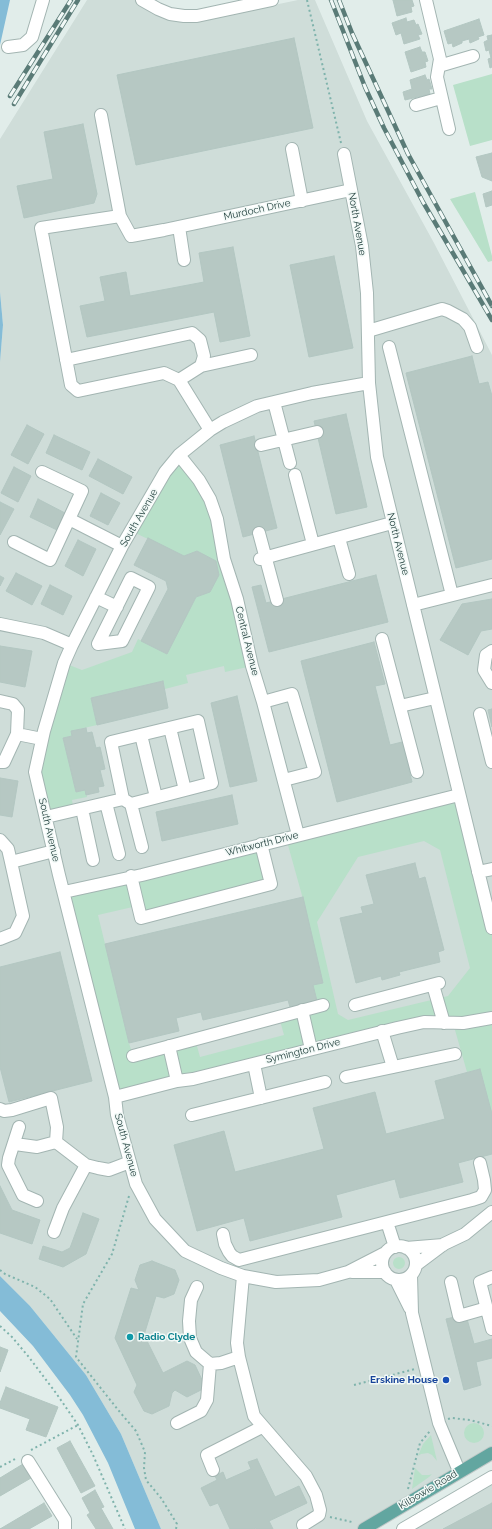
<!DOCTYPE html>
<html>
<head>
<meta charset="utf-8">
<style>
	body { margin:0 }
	canvas { display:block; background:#e1edea }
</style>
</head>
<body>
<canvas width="492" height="1529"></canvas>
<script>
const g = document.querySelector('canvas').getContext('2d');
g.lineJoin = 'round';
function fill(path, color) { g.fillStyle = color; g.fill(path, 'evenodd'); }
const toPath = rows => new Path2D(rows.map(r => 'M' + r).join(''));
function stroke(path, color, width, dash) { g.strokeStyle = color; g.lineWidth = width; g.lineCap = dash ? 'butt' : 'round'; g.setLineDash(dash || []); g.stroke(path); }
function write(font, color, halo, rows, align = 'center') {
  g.font = font + ' Raleway,sans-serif'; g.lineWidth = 3; g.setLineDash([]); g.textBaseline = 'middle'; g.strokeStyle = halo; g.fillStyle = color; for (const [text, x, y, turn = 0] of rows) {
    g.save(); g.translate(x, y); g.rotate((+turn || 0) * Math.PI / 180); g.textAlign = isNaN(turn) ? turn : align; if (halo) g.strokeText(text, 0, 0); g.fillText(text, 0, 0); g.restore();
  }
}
const built = toPath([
	[87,0,136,0,152,10,207,19,298,0,315,0,367,121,434,243,492,355,492,1453,362,1529,161,1529,121,1434,86,1375,30,1306,0,1276,0,362,3,325,0,292,0,139],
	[492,1483,492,1529,415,1529]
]);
const green = toPath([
	[492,74,492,140,470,146,453,85],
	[475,192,492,256,492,261,488,262,450,199],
	[179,455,210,499,252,666,225,672,224,666,186,675,188,683,165,689,163,681,91,698,97,725,71,731,72,736,63,738,76,792,85,790,87,797,72,800,74,811,46,817,35,772,64,663,82,670,132,652,138,639,167,654,196,597,210,592,219,575,215,561,197,551,184,556,131,531],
	[459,795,492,928,492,1114,480,1069,467,1072,453,1023,424,1022,115,1097,64,892,261,844,271,884,141,918,137,906,98,915,129,1043,133,1056,195,1039,200,1057,284,1035,279,1017,318,1006,313,985,323,983,303,899,286,838],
	[424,841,440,850,470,968,448,996,348,1020,338,1014,317,922,358,857],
	'393 1263a6 6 0 1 1 12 0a6 6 0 1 1-12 0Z',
	'464 1433a10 10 0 1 1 20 0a10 10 0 1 1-20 0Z',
	[431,1435,437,1461,432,1455,428,1453,421,1454,418,1456,423,1444],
	[415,1468,422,1475,429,1475,432,1474,429,1477,412,1489]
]);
const water = toPath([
	[0,0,10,0,0,45],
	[0,292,3,325,0,362],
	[0,1276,30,1306,86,1375,121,1434,161,1529,135,1529,108,1463,83,1415,70,1395,33,1346,0,1311]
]);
const building = toPath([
	[393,0,412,0,414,6,411,7,412,12,397,16,393,0],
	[406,18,407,22,414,20,416,25,418,24,422,34,418,35,420,39,404,44,401,33,396,35,392,23,406,18],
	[479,19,484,35,478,37,479,39,470,43,469,39,462,41,462,43,453,47,452,43,448,44,444,31,479,19],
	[492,35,492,67,490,68,488,59,491,58,489,50,486,51,484,42,488,40,487,36,492,35],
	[294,38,313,128,136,165,117,75,294,38],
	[420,47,422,52,425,52,428,61,425,62,426,67,411,72,405,52,420,47],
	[425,75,427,80,429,79,432,89,429,89,430,94,405,100,403,92,412,89,410,80,425,75],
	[83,124,97,194,94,203,24,218,17,186,53,179,44,132,83,124],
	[492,153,492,181,482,177,476,157,492,153],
	[492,191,492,205,486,207,483,194,492,191],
	[233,247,250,336,220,342,214,312,87,337,80,306,105,301,100,277,126,272,130,296,204,282,199,253,233,247],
	[334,256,353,348,309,357,290,265,334,256],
	[472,356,479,384,488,382,492,396,492,559,456,568,406,373,472,356],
	[346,414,367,507,336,514,314,421,346,414],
	[27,425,44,434,28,464,11,455,27,425],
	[54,435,90,452,82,470,46,453,54,435],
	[254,436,277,528,243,537,220,445,254,436],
	[98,459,132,477,123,494,89,476,98,459],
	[14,467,31,476,18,502,1,493,14,467],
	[101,493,120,503,108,525,90,516,101,493],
	[38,499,65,513,57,530,30,517,38,499],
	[0,502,14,509,0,535,0,502],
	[148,538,184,556,197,551,216,561,219,575,210,592,196,597,167,654,141,641,168,589,166,581,134,565,148,538],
	[78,540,96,549,83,576,65,566,78,540],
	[16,573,42,586,32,605,6,591,16,573],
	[376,575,388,622,269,652,252,587,261,585,266,603,376,575],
	[0,576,4,578,0,586,0,576],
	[50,585,72,596,63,615,41,604,50,585],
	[492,599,492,629,481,631,468,655,440,640,462,604,492,599],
	[374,642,385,684,375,686,390,745,402,742,412,782,337,802,301,661,374,642],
	[0,646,32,651,25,687,0,682,0,646],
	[163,681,168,708,97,725,91,698,163,681],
	[237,696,257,781,230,787,211,703,237,696],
	[492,709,492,727,488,710,492,709],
	[86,728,87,733,92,732,96,748,100,747,105,769,100,770,104,786,98,787,99,792,86,795,85,790,76,792,63,738,72,736,71,731,86,728],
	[0,778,18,781,12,817,0,815,0,778],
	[232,795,238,824,162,841,156,812,232,795],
	[415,863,419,879,425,877,444,950,438,952,440,962,399,972,400,975,382,980,381,976,356,983,340,918,363,913,361,907,374,904,366,875,415,863],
	[303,897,323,983,313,985,317,1001,290,1007,288,1000,203,1020,201,1012,176,1018,179,1031,129,1043,105,944,303,897],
	[60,952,92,1081,9,1102,0,1067,0,967,60,952],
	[480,1069,492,1114,492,1154,458,1163,463,1182,400,1198,395,1179,336,1195,342,1217,250,1241,244,1218,197,1231,174,1145,224,1131,235,1172,324,1149,313,1108,375,1092,386,1134,445,1119,435,1081,480,1069],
	[0,1186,12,1210,40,1220,32,1244,0,1233,0,1186],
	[83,1213,99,1219,86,1254,63,1267,39,1259,43,1246,62,1252,70,1248,83,1213],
	[152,1261,175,1270,179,1280,174,1294,164,1298,156,1296,144,1335,163,1373,187,1361,195,1365,203,1382,201,1390,187,1397,175,1390,172,1393,169,1406,152,1414,144,1411,134,1392,137,1385,115,1338,131,1288,139,1290,135,1280,140,1265,152,1261],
	[459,1316,467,1319,474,1344,492,1339,492,1358,476,1362,481,1385,464,1390,446,1319,459,1316],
	[0,1347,8,1350,0,1372,0,1347],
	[6,1387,58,1407,46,1437,26,1430,30,1419,0,1408,0,1403,6,1387],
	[70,1441,95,1486,81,1493,57,1448,70,1441],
	[257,1459,275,1497,299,1486,307,1503,269,1521,273,1529,256,1529,256,1528,253,1529,230,1529,218,1503,210,1506,201,1488,217,1480,215,1476,223,1472,226,1480,251,1469,248,1462,257,1459],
	[23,1464,31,1478,0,1496,0,1478,23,1464],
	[95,1490,104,1507,101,1508,113,1529,96,1529,87,1515,90,1513,82,1498,95,1490],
	[44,1503,52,1516,29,1529,0,1529,44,1503],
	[492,1503,492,1529,443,1529,492,1503]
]);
const path = toPath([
	[307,0,341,143],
	[129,1196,112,1254,83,1304,76,1357,119,1411,136,1431,145,1452,144,1468,146,1480,161,1498,177,1524,176,1529],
	[0,1270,5,1274,35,1287,50,1299,77,1339],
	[0,1326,12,1337,28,1356,56,1393,78,1425,93,1455,125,1529],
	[354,1385,415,1369],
	[448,1419,452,1418,470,1420,492,1426],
	[31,1450,78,1425],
	[0,1467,17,1458],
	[408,1489,420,1443,430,1431],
	[330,1517,352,1522,353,1524]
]);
const minor = toPath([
	[142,0,158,9,170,14,184,16,197,16,272,0],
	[426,0,440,59,437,77,449,129],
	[8,47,23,45,32,37,43,0],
	[439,66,473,56],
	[416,105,441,98],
	[101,115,120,216,131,236,164,230,351,190],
	[292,149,302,201],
	[344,154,362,246,367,293,369,383,377,457,492,928],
	[120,216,41,228,71,385,78,391,164,373,179,380,210,430],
	[179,227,184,260],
	[368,331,442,309,448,311,463,319,470,327,477,347],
	[389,347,452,595],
	[66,360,192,333,200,340,204,356,201,366,179,380],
	[201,366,251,355],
	[369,383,312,393,257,406,223,422,210,430,179,455,165,472,122,546,72,645,64,663,44,731,35,772,59,875,115,1097,117,1115,136,1184,155,1219,185,1251,221,1268,243,1276,276,1282,319,1280,348,1272,385,1253],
	[274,402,290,463],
	[261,445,317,432],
	[179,455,199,480,210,499,217,519,224,559,237,599,252,666,263,702,298,835],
	[295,475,313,544],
	[69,519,122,546],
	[259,533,277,600],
	[339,538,349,574],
	[14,542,50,560,82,491,42,472],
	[260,559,392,523],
	[131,578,149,587,122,641,98,644,131,578],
	[96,597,117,607],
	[413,605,492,585],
	[0,624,44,633,72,645],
	[382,639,417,772],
	[492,651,486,655,484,670,492,683],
	[0,701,13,704,18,710,17,734,4,762,0,762],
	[263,702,292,694,315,772,284,780],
	[400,706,435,698],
	[480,714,492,762],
	[170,728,185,790],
	[17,734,42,739],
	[141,735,156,797],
	[106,803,119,854],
	[131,804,142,847],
	[82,809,93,860],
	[46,817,123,799,111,742,198,721,212,783,131,804,123,799],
	[0,840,8,849,11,862,54,851],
	[478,872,492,869],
	[131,876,141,918,271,884,261,844],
	[64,892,142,875,459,795],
	[0,939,15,933,23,916,11,862],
	[433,985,444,1023],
	[355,1005,439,983],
	[302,1010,311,1049],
	[382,1031,393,1067],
	[169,1046,177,1081],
	[133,1056,323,1005],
	[254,1064,261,1098],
	[346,1077,455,1054],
	[115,1097,177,1081,193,1079,397,1028,424,1022,463,1023,492,1018],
	[0,1109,4,1111,12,1110,51,1098,57,1127,56,1142],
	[192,1115,325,1082],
	[19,1127,9,1158,8,1165,23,1195,37,1201],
	[56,1142,86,1165,98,1168,109,1170,130,1162],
	[15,1144,37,1147,56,1142],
	[387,1222,395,1247],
	[54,1232,63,1208,86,1165],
	[223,1234,225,1244,229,1252,232,1256,239,1260,472,1200,481,1197,485,1190,484,1180,480,1163],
	'382 1263a17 17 0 1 1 34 0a17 17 0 1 1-34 0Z',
	[406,1248,443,1245],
	[416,1265,444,1244,465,1234,492,1212],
	[352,1272,385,1272],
	[411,1275,412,1313,439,1423,459,1471],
	[243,1276,237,1343,239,1357,254,1416,306,1476,316,1495,320,1510,319,1515,303,1525],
	[492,1277,480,1282,492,1329],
	[396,1280,410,1308],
	[451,1282,459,1316,487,1308],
	[197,1287,191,1300,189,1321,190,1338,196,1352,210,1364,221,1363,239,1357],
	[177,1423,201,1411,207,1400,210,1364],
	[28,1461,65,1520,65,1529],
	[213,1470,207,1455,262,1427],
	[403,1529,492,1477]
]);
const major = toPath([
	[364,1529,492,1453]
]);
const rail = toPath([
	[331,0,365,87,384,128,423,202,492,320],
	[339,0,352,33,408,154,492,306],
	[10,96,71,0],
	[14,104,78,0]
]);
const markers = [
	[130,1337,4,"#0f9aa8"],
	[446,1380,4,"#1a4fb4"]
];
const streetNames = [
	["Murdoch Drive",257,210,-12],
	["North Avenue",357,224,80],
	["South Avenue",139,518,-60],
	["North Avenue",398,544,76],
	["Central Avenue",247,641,76],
	["South Avenue",49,830,77],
	["Whitworth Drive",262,844,-14],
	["Symington Drive",303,1051,-14],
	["South Avenue",126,1145,75],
	["Kilbowie Road",428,1490,-31]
];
const cultureNames = [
	["Radio Clyde",138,1337]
];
const transitNames = [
	["Erskine House",438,1380]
];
fill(built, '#cfddd9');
fill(green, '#b8e0c9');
fill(water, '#84bcd7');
fill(building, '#b6c8c3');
stroke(building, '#b3c7c2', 1);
stroke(minor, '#a3b5b2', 14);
stroke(major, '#c1c9c8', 14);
stroke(path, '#7fb3ac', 2, [2, 3]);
stroke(minor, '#fff', 12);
stroke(major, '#62a6a0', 12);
stroke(rail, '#5a7b77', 4.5);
stroke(rail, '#f2f9f7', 3, [9]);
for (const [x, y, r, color] of markers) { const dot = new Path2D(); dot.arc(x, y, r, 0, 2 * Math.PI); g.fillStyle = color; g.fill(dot); stroke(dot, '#f2f9f7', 1.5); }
write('10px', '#203f3c', '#f2f9f7', streetNames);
write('bold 10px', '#0d838f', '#f2f9f7', cultureNames, 'left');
write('bold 10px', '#164399', '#f2f9f7', transitNames, 'right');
</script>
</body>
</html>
